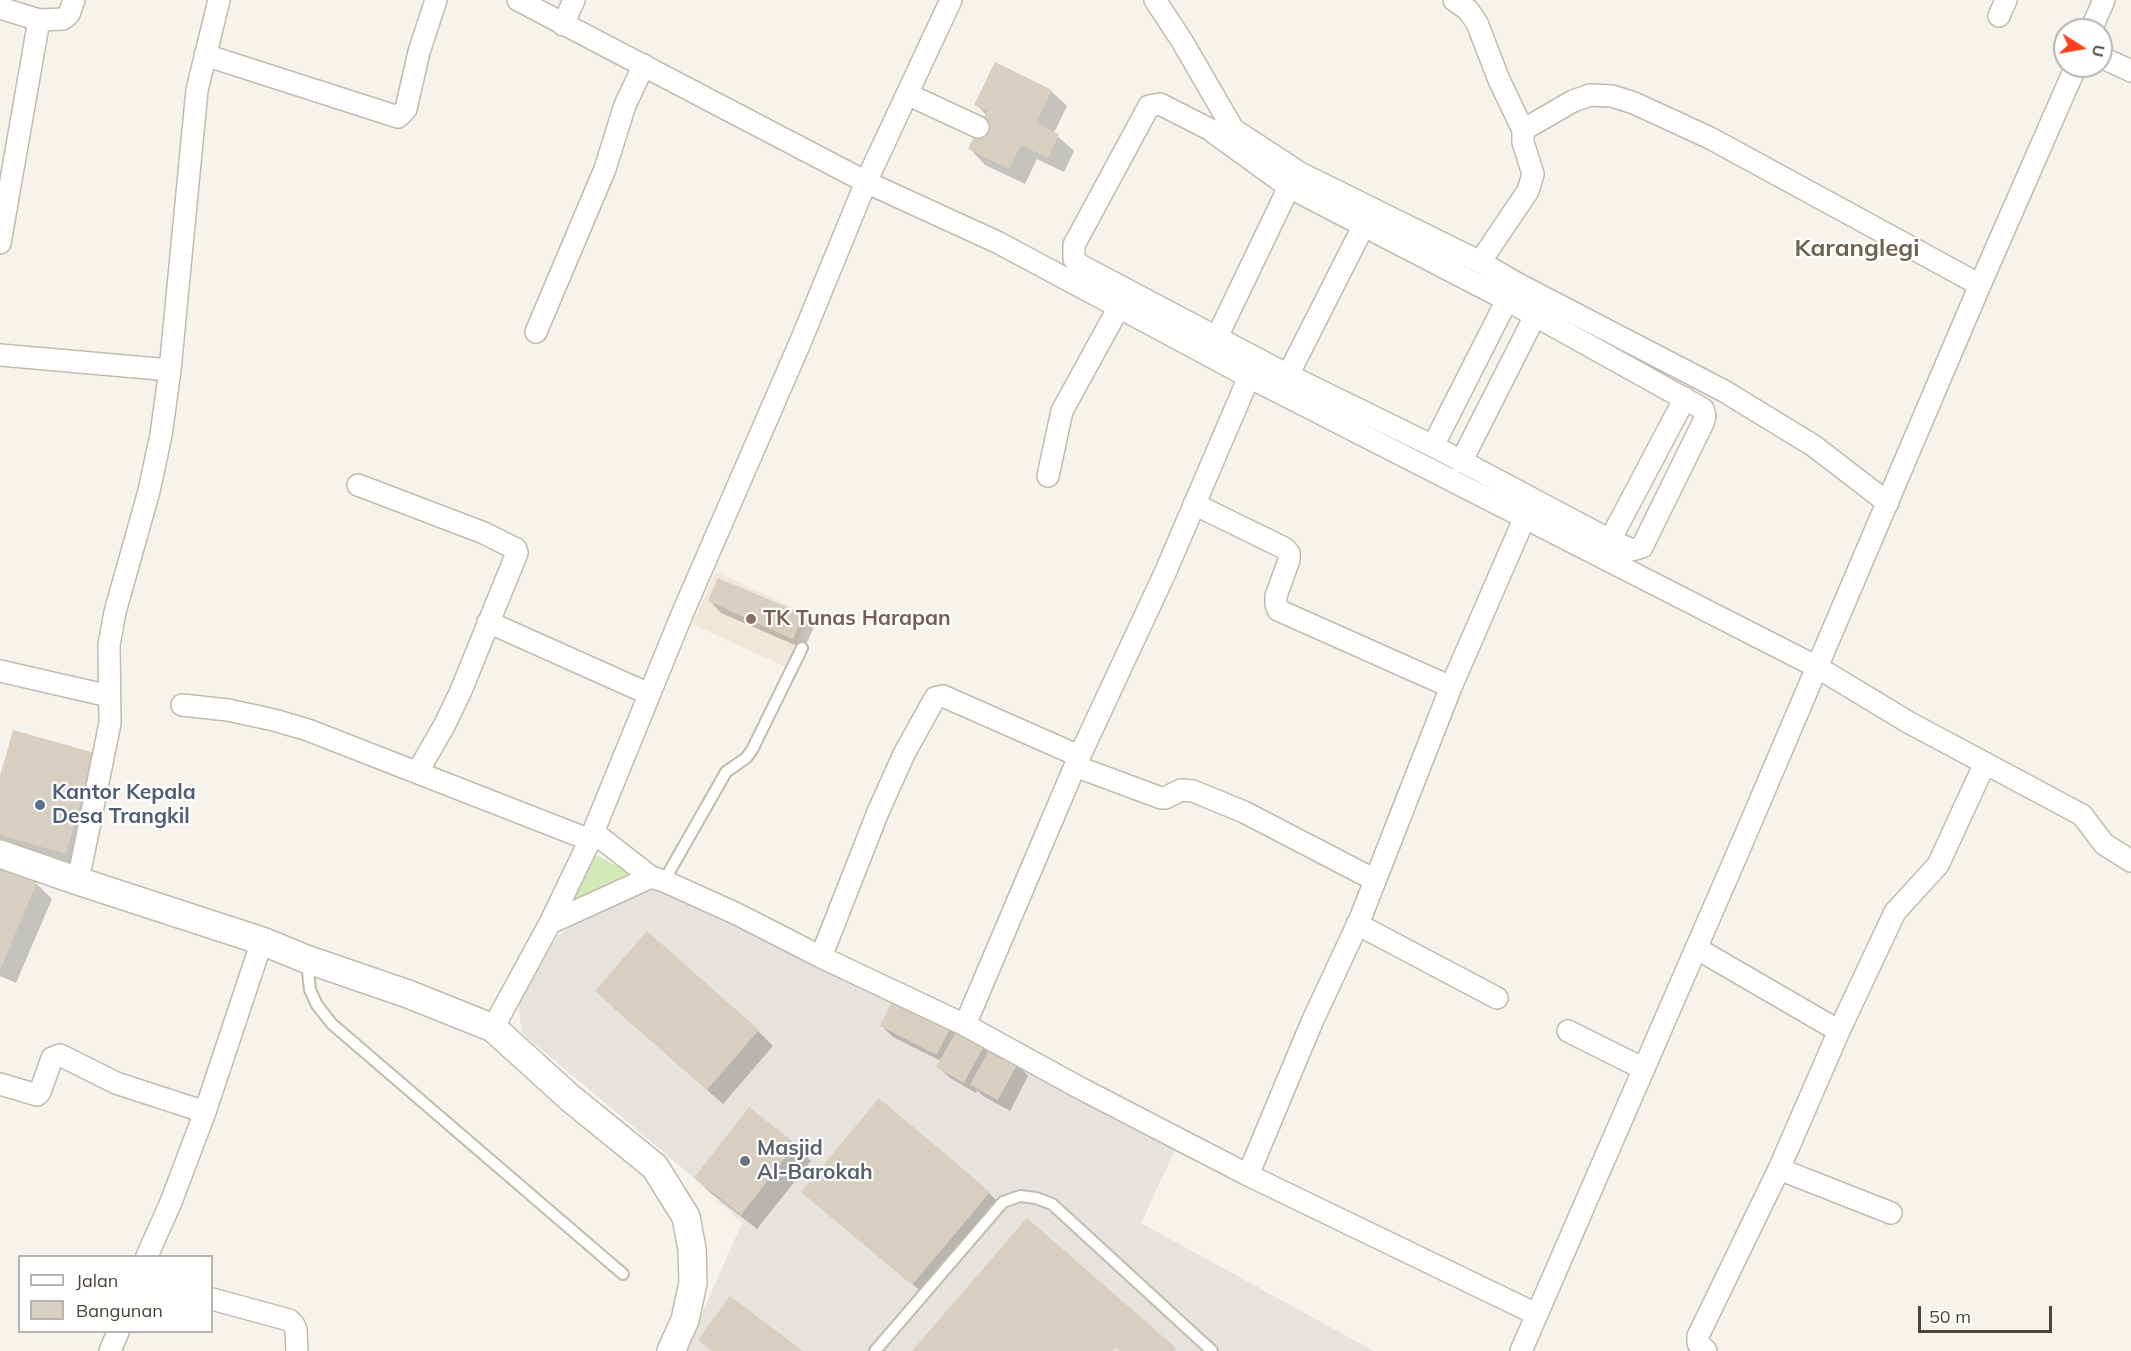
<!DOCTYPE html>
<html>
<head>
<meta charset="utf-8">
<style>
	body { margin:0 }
	#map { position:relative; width:2131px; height:1351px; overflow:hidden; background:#f6f3ec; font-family:Mulish,sans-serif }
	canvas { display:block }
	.legend { position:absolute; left:18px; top:1255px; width:195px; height:78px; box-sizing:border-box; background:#fff; border:2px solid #b7b4b0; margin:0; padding:8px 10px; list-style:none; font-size:18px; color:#4b4439 }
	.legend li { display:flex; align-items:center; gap:12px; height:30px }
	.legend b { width:30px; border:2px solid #b7b4b0 }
	.north { position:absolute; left:2053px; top:18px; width:60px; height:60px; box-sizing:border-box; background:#fff; border:2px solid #b7b4b0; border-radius:50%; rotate:101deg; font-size:16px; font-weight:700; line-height:24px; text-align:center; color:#4b4439 }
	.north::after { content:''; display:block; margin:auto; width:21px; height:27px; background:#fc3f1d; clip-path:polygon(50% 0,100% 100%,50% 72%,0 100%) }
	.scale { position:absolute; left:1918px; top:1306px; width:134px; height:27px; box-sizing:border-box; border:3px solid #4b4439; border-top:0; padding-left:8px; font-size:18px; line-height:21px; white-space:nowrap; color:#4b4439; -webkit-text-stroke:4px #fff; paint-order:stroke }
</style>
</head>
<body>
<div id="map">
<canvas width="2131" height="1351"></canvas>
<ul class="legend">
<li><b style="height:8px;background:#fff"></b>Jalan</li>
<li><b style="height:16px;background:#d8cfc1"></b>Bangunan</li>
</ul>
<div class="north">U</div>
<div class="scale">50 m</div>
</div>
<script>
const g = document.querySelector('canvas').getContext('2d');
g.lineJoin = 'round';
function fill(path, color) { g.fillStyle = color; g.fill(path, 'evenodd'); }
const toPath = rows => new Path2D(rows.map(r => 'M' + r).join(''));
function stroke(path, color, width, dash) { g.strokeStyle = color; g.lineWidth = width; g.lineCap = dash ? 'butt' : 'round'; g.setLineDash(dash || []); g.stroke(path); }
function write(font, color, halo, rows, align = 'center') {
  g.font = font + ' Mulish,sans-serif'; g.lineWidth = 4.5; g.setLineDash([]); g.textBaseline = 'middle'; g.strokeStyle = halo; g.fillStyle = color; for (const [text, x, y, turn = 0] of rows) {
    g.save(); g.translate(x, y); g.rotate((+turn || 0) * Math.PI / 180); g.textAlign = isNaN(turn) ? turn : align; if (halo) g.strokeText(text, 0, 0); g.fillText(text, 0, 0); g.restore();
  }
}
const industrial = toPath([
	[651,883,880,987,1177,1146,1141,1223,1374,1351,684,1351,693,1334,742,1223,693,1177,522,1033,518,1004,558,936,600,905]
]);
const education = toPath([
	[716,572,810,615,786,667,692,624]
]);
const green = toPath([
	[590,852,632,874,565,909]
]);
const shadow = toPath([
	[1051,91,1067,106,1054,133,1074,151,1064,172,1037,159,1025,184,985,165,970,149,986,115,976,104],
	[719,580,802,616,814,627,804,649,721,613,710,601],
	[94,754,82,869,0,845,0,781],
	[0,868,36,883,52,899,16,983,0,976],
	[896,998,983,1047,989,1053,1017,1064,1028,1076,1010,1111,983,1096,977,1090,976,1093,950,1078,938,1067,941,1061,893,1037,882,1026],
	[613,1007,758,1031,773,1046,723,1104],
	[749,1109,795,1145,811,1161,757,1229,711,1193,696,1178],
	[989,1193,1000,1204,925,1295,815,1203]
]);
const building = toPath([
	[995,62,1052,90,1036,123,1059,134,1048,158,1021,145,1009,169,968,149,987,111,974,105],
	[718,578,803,614,793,639,708,601],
	[13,730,95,753,66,854,0,835,0,776],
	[0,866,37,882,0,970],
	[647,931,759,1030,707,1090,595,991],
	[895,996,952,1024,937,1055,880,1026],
	[957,1030,984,1046,964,1083,936,1067],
	[990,1048,1018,1063,998,1100,970,1085],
	[879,1098,990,1192,912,1285,801,1192],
	[749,1107,796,1144,741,1215,694,1178],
	[1027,1218,1176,1348,1174,1351,1120,1351,1116,1348,1113,1351,912,1351],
	[730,1296,803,1351,712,1351,698,1340]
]);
const service = toPath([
	[664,881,726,772,746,758,752,750,802,648],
	[307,962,310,990,317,1005,332,1024,623,1274],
	[875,1351,1003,1202,1020,1196,1036,1198,1052,1204,1212,1351]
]);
const minor = toPath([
	[518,0,866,182,999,243,1249,377,1817,667,1908,722,2082,815,2104,844,2131,861],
	[1155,0,1182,41,1233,129,1300,173,1480,262,1518,284,1724,391,1814,446,1888,503],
	[1454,0,1468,10,1477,23,1499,80,1523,130,1523,142,1533,174,1528,191,1480,262],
	[0,8,39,20],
	[1999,16,2006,0],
	[563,25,574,0],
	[2091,30,2104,0],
	[205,55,398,117,406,109,419,52,436,0],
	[2101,57,2131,71],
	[907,94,978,127],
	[1233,129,1213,131,1160,104,1149,106,1074,245,1074,259,1080,265,1288,375,1433,446,1610,540,1632,550,1642,547,1703,423,1705,416,1703,409,1507,300,1289,187],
	[1523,130,1573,101,1590,95,1612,96,1634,103,1710,138,1980,285],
	[1213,132,1289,187,1217,337],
	[0,243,39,20,63,19,69,14,74,0],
	[536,332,605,169,625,105,644,65],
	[0,355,170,370],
	[1288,375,1363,227],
	[1433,446,1507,300],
	[1461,462,1535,316],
	[1048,476,1062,411,1119,307],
	[358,485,484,533,516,549,517,553,460,693,444,726,418,771],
	[1194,504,1284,548,1289,553,1289,560,1276,596,1276,604,1278,610,1451,687],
	[1610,540,1685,398],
	[488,622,649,694],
	[0,671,109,696],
	[182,705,228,710,274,720,308,730,590,840],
	[1075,766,1161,798,1165,798,1181,790,1193,791,1244,812,1375,880],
	[593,832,651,877],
	[78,881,110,723,109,645,115,612,149,491,161,435,170,370,197,90,219,0],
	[550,923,651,877,664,881,737,914,821,957,965,1025,1080,1088,1248,1175,1536,1314],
	[1357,924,1497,998],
	[1696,948,1839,1031,1895,912,1938,865,1985,763],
	[821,957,878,812,904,754,935,698,943,696,1079,756],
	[965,1025,1075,766,1165,573,1249,377],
	[493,1028,550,923,590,840,683,612,800,343,866,182,951,0],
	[1568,1031,1644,1069],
	[0,1084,37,1095,40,1092,52,1058,60,1055,116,1083,205,1112],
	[1779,1169,1891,1213],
	[1248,1175,1312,1022,1360,919,1451,687,1525,517],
	[147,1256,171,1202,205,1112,262,941],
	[212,1299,289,1320,294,1325,296,1330,297,1351],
	[110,1351,118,1332],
	[1521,1351,1745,836,1980,285,2076,66],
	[1706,1351,1698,1343,1698,1336,1779,1169,1839,1031]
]);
const tertiary = toPath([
	[0,854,78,881,262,941,306,959,408,994,493,1028,569,1097,655,1167,686,1217,692,1249,693,1283,685,1320,671,1351]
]);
const markers = [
	[751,619,6,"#8d6e63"],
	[40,805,6,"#5c6f8a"],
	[745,1161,6,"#6b7280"]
];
const educationNames = [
	["TK Tunas Harapan",763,619]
];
const serviceNames = [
	["Kantor Kepala",52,793],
	["Desa Trangkil",52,817]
];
const worshipNames = [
	["Masjid",757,1149],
	["Al-Barokah",757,1173]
];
const quarterNames = [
	["Karanglegi",1857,249]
];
fill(industrial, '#e6e2dd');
fill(education, '#efe8d6');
fill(green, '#d2eab5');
fill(shadow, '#0003');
fill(building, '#d8cfc1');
stroke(service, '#c2bbae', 14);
stroke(minor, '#c2bbae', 24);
stroke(tertiary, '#c2bbae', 30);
stroke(service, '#fff', 10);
stroke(minor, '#fff', 21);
stroke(tertiary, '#fff', 27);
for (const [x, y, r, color] of markers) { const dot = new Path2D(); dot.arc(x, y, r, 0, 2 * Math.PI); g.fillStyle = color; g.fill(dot); stroke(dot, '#fff', 2); }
write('bold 21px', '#785e54', '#fff', educationNames, 'left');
write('bold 21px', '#4e5e75', '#fff', serviceNames, 'left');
write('bold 21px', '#5b616d', '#fff', worshipNames, 'left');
write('bold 24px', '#6e6250', '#fff', quarterNames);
</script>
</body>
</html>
